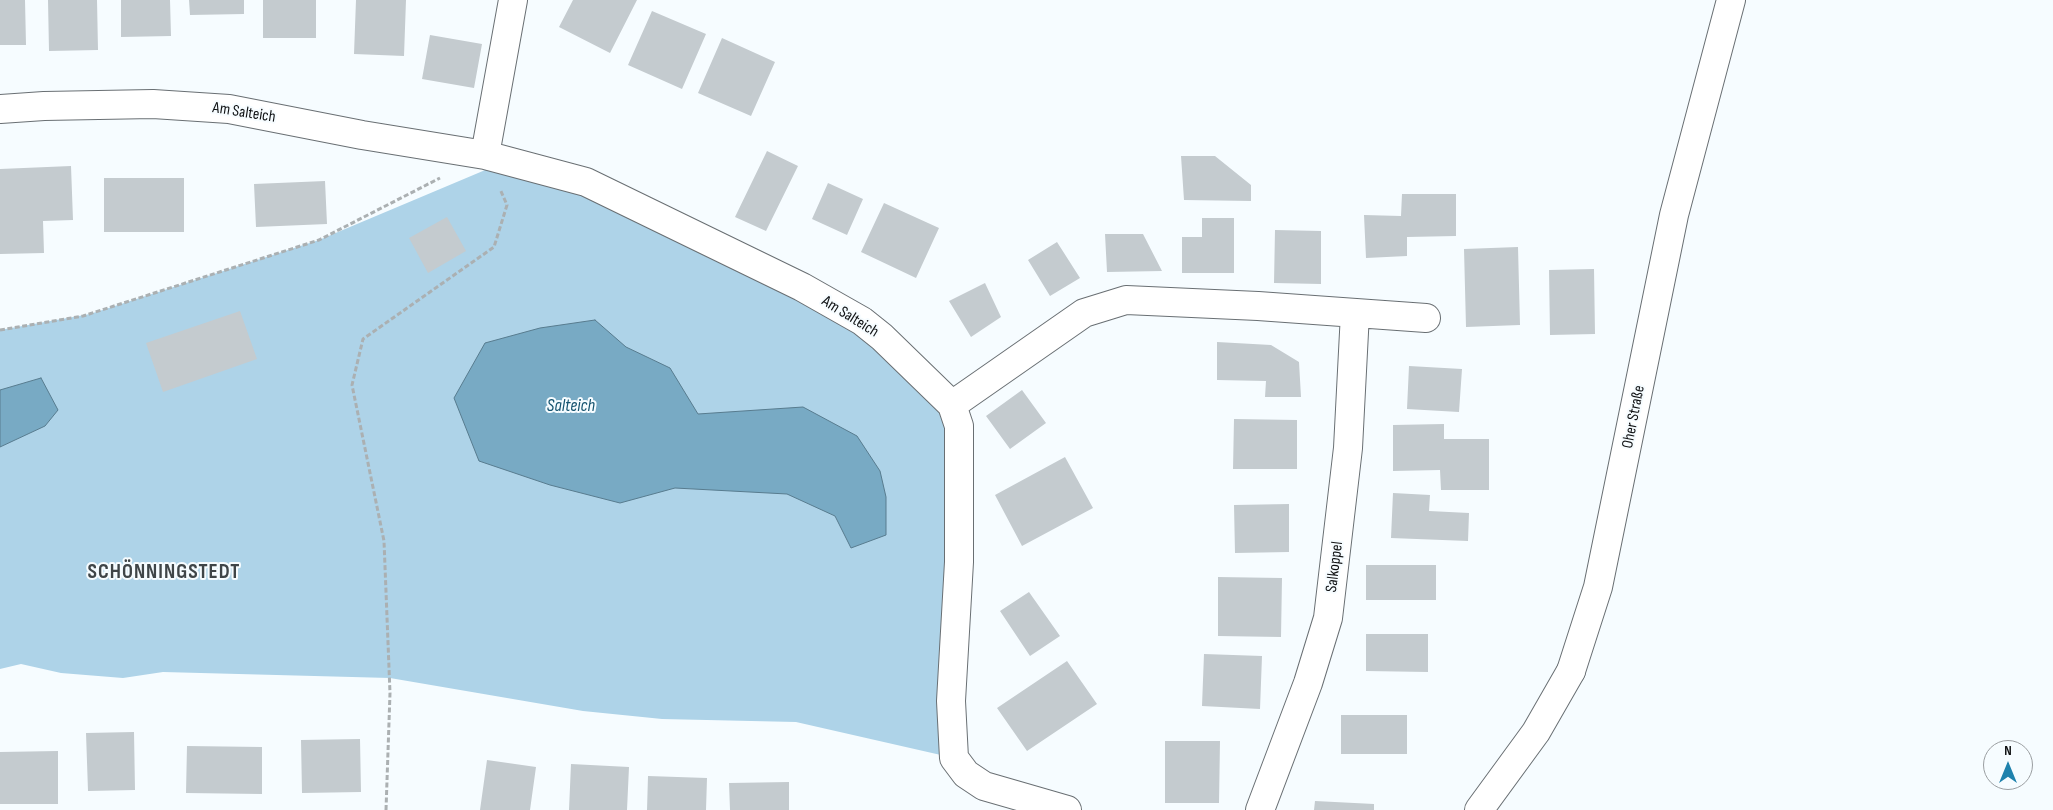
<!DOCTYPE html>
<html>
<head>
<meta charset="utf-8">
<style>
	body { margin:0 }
	#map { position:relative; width:2053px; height:810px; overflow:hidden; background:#f6fcff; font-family:"Sofia Sans Condensed",sans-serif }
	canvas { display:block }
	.north { position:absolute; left:1983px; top:740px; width:50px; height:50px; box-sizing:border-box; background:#f6fcff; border:1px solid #9a9ea1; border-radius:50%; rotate:0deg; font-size:14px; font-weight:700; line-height:20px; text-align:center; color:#0f1113 }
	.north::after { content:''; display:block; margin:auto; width:18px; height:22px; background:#1f82ad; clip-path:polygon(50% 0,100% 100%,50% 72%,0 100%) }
</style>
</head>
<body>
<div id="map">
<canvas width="2053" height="810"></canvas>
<div class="north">N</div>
</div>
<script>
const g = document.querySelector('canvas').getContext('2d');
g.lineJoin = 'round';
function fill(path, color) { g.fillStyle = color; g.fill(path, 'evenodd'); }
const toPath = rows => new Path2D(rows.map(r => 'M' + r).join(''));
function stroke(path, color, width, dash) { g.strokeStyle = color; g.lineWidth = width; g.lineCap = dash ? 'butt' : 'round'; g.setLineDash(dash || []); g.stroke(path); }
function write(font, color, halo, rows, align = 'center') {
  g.font = font + ' "Sofia Sans Condensed",sans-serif'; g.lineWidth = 4; g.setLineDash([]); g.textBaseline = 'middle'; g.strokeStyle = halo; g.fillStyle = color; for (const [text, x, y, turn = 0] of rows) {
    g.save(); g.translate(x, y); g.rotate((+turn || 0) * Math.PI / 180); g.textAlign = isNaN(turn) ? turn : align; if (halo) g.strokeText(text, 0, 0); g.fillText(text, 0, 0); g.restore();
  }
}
const green = toPath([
	[490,168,586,182,882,337,959,426,954,758,796,722,662,719,583,711,390,678,163,672,123,678,61,673,21,664,0,669,0,330,90,314,319,240]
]);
const water = toPath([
	[595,320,626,347,670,368,698,414,803,407,857,436,880,471,886,497,886,535,851,548,835,516,787,494,675,488,620,503,550,485,479,461,454,398,485,343,540,328,595,320],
	[41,378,58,410,45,426,0,447,0,390,41,378]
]);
const building = toPath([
	[0,0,25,0,26,45,0,45],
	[48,0,97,0,98,50,49,51],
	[121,0,170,0,171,36,121,37],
	[189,0,244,0,244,14,190,15],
	[263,0,316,0,316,38,263,38],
	[356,0,406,0,404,56,354,54],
	[573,0,637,0,610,53,559,27],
	[652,11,706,34,682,89,628,65],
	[430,35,482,44,474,88,422,79],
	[722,38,775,62,751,116,698,93],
	[767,151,798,166,766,231,735,217],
	[1181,156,1215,156,1251,185,1251,201,1184,200],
	[71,166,73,220,43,221,44,253,0,254,0,169],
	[104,178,184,178,184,232,104,232],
	[325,181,327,224,256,227,254,184],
	[828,183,863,199,847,235,812,219],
	[1402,194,1456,194,1456,236,1407,237,1407,256,1366,258,1364,215,1401,216],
	[884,203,939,228,916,278,861,252],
	[447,217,466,251,428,273,409,238],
	[1202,218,1234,218,1234,273,1182,273,1182,237,1202,237],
	[1275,230,1321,231,1321,284,1274,283],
	[1105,234,1143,234,1162,271,1107,272],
	[1057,242,1080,278,1050,296,1028,260],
	[1518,247,1520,325,1466,327,1464,249],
	[1594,269,1595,334,1550,335,1549,270],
	[985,283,1001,317,971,337,949,301],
	[240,311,257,359,163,392,146,343],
	[1217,342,1271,345,1299,362,1301,397,1265,397,1266,381,1217,380],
	[1409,366,1462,369,1459,412,1407,409],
	[1022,390,1046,423,1010,449,986,416],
	[1234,419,1297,420,1297,469,1233,469],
	[1444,424,1444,439,1489,439,1489,490,1441,490,1440,470,1393,471,1393,425],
	[1065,457,1093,508,1022,546,995,495],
	[1393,493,1430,495,1429,511,1469,513,1468,541,1391,538],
	[1289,504,1289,552,1235,553,1234,505],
	[1366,565,1436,565,1436,600,1366,600],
	[1218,577,1282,578,1281,637,1218,636],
	[1029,592,1060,636,1030,656,1000,611],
	[1366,634,1428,634,1428,672,1366,671],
	[1204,654,1262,656,1260,709,1202,706],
	[1067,661,1097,704,1027,751,997,708],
	[1341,715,1407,715,1407,754,1341,754],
	[134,732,135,790,88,791,86,733],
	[360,739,361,792,302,793,301,740],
	[1165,741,1220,741,1219,803,1165,803],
	[187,746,262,747,262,794,186,793],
	[58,751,58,804,0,804,0,752],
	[487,760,536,767,530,810,480,810],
	[571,764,629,767,627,810,569,810],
	[648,776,707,778,706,810,647,810],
	[789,782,789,810,730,810,729,783],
	[1315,801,1374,804,1374,810,1314,810]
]);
const path = toPath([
	[0,330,83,316,319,240,440,178],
	[386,810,390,693,384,541,352,385,363,339,494,247,507,205,500,189]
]);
const street = toPath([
	[0,109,44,106,153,104,229,109,362,135,485,155,586,182,802,287,862,321,882,337,952,405,959,426,959,562,951,701,954,758,966,774,984,786,1067,810],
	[485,155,513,0],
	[952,405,1084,313,1126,300,1258,306,1426,318],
	[1260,810,1308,683,1328,618,1348,448,1355,313],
	[1479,810,1536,732,1571,671]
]);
const secondary = toPath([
	[1571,671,1598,587,1674,215,1731,0]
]);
const streetNames = [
	["Am Salteich",244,113,9],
	["Am Salteich",850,317,32],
	["Oher Straße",1634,417,-79],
	["Salkoppel",1335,567,-83]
];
const waterNames = [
	["Salteich",571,406]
];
const districtNames = [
	["SCHÖNNINGSTEDT",164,573]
];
fill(green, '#aed3e8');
fill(water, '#78aac4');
stroke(water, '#587c8f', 1);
fill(building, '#c4cbcf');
stroke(street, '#696f73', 30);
stroke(secondary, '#696f73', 30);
stroke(path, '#abb0b2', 3, [5, 2.5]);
stroke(street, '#fff', 28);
stroke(secondary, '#fff', 28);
write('16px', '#0f1113', '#f6fcff', streetNames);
write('italic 18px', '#165470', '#f6fcff', waterNames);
g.letterSpacing = '1px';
write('bold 21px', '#3f4548', '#f6fcff', districtNames);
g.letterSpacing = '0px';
</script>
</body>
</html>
